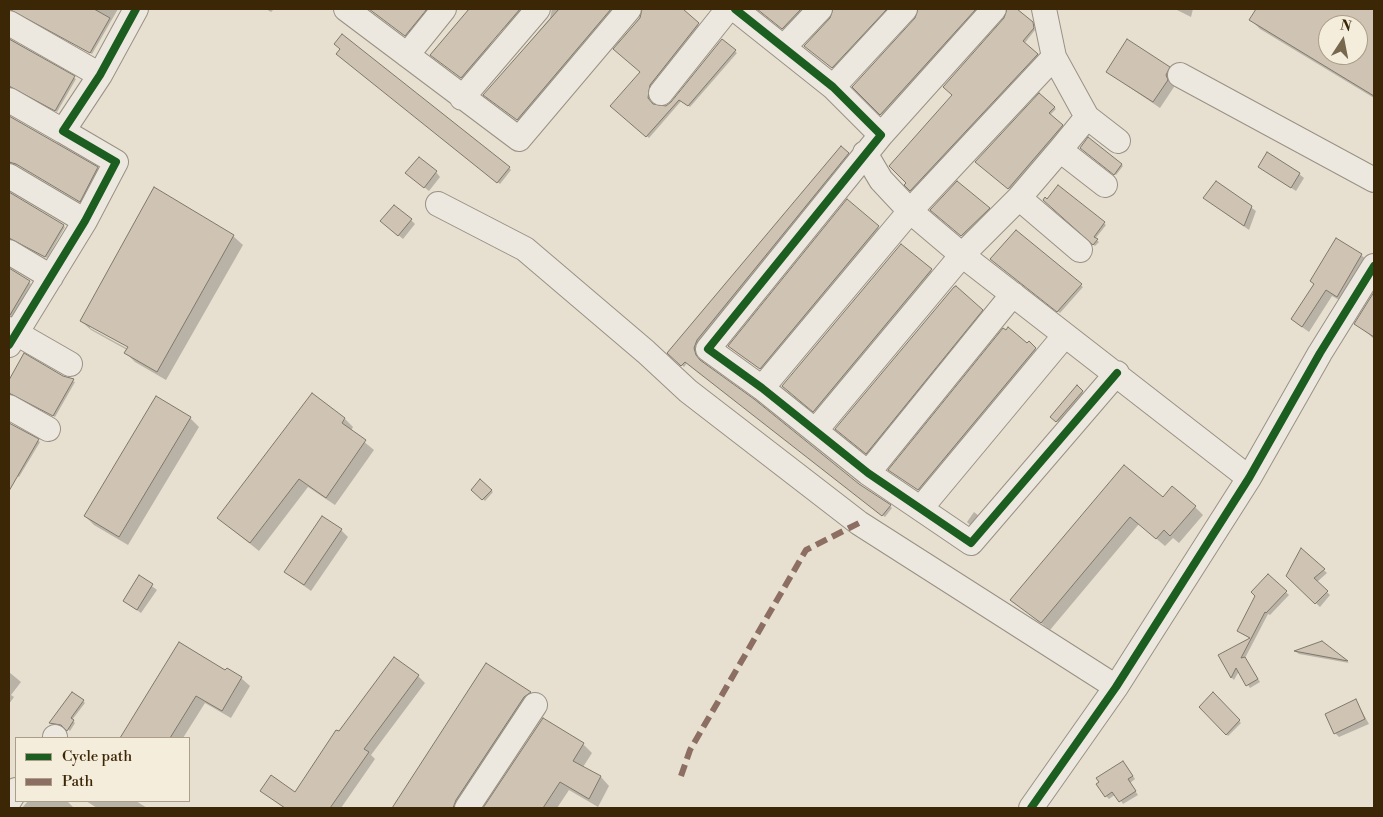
<!DOCTYPE html>
<html>
<head>
<meta charset="utf-8">
<style>
	body { margin:0 }
	#map { position:relative; width:1383px; height:817px; overflow:hidden; background:#e7e0d0; font-family:"Libre Bodoni",serif }
	canvas { display:block }
	.frame { position:absolute; inset:0; border:10px solid #3b2606; pointer-events:none }
	.legend { position:absolute; left:15px; top:737px; width:175px; height:65px; box-sizing:border-box; background:#f5eddb; border:1px solid #ab9d86; margin:0; padding:6px 9px; list-style:none; font-size:15px; color:#3b2606 }
	.legend li { display:flex; align-items:center; gap:10px; height:25px }
	.legend b { width:25px; border:1px solid #ab9d86 }
	.north { position:absolute; left:1318px; top:15px; width:50px; height:50px; box-sizing:border-box; background:#f5eddb; border:1px solid #ab9d86; border-radius:50%; rotate:11deg; font-size:14px; font-weight:700; line-height:20px; text-align:center; color:#3b2606 }
	.north::after { content:''; display:block; margin:auto; width:18px; height:22px; background:#77674d; clip-path:polygon(50% 0,100% 100%,50% 72%,0 100%) }
</style>
</head>
<body>
<div id="map">
<canvas width="1383" height="817"></canvas>
<div class="frame"></div>
<ul class="legend">
<li><b style="height:6px;background:#1b5e20"></b>Cycle path</li>
<li><b style="height:6px;background:#8d6e63"></b>Path</li>
</ul>
<div class="north">N</div>
</div>
<script>
const g = document.querySelector('canvas').getContext('2d');
g.lineJoin = 'round';
function fill(path, color) { g.fillStyle = color; g.fill(path, 'evenodd'); }
const toPath = rows => new Path2D(rows.map(r => 'M' + r).join(''));
function stroke(path, color, width, dash) { g.strokeStyle = color; g.lineWidth = width; g.lineCap = dash ? 'butt' : 'round'; g.setLineDash(dash || []); g.stroke(path); }
const shadow = toPath([
	[13,9,118,9,92,54],
	[266,9,274,9,271,12],
	[370,9,430,9,407,37],
	[483,9,525,9,507,28],
	[552,9,615,9,519,121,485,95,550,18],
	[643,9,680,9,700,26,652,87,649,101,653,105,666,107,672,103,722,40,737,53,690,107,682,100,649,138,612,106,642,72,615,49,644,12],
	[758,9,805,9,785,30],
	[834,9,890,9,834,69,805,46,834,13],
	[919,9,980,9,883,116,854,87,917,19],
	[1175,9,1193,9,1191,17],
	[1257,9,1374,9,1374,98,1260,29,1251,20],
	[1328,25,1358,25,1358,55,1328,55],
	[1018,12,1034,26,1035,30,1024,44,1039,56,913,192,906,185],
	[9,38,76,79,57,112,12,88,9,88],
	[490,44,492,46,463,79,434,57],
	[342,49,509,168,511,170,500,184,339,56],
	[1169,68,1176,75,1173,82,1174,87,1160,108,1107,72],
	[1039,95,1056,109,1050,115,1064,127,1011,190,976,162],
	[9,116,99,170,82,203,19,165,9,165],
	[1089,139,1123,166,1116,175,1083,149],
	[841,147,850,155,699,342,696,349,697,357,859,485,890,506,892,508,885,517,687,363,684,367,668,352],
	[1260,167,1299,174,1304,178,1296,191],
	[436,172,440,177,429,191,411,177],
	[957,183,991,210,964,237,932,210],
	[1217,183,1256,211,1249,230,1205,198],
	[1059,187,1106,225,1095,239,1099,242,1095,246,1044,200,1048,201],
	[155,189,233,236,243,245,166,380,135,362,126,353,127,350,91,330,81,321],
	[90,325,134,349,132,351,90,328],
	[9,193,65,227,47,258,12,240,9,241],
	[847,200,880,229,762,370,731,348],
	[411,220,415,224,403,239,386,225],
	[1016,231,1083,287,1060,313,993,261],
	[901,246,933,272,816,412,783,386],
	[1361,255,1368,261,1343,302,1332,296,1309,332,1299,325,1292,319],
	[9,268,31,284,12,317,9,318],
	[956,288,984,312,868,455,837,429],
	[1374,293,1374,339,1356,323],
	[1029,343,1037,351,920,491,892,472],
	[24,355,63,377,75,382,55,417,18,396,9,396,9,382],
	[1077,387,1084,394,1059,423,1052,416],
	[190,418,199,427,128,545,94,525,85,516],
	[345,419,353,427,351,431,374,450,335,505,308,487,259,551,218,518],
	[9,424,40,442,19,477,9,471],
	[1124,467,1163,499,1195,507,1203,515,1179,543,1173,538,1165,546,1139,524,1050,630,1012,600],
	[480,481,493,492,485,501,472,490],
	[974,512,979,516,971,526,967,522],
	[341,530,348,537,311,591,285,572],
	[1302,550,1327,573,1317,582,1330,595,1320,607,1287,576],
	[1268,575,1289,595,1270,615,1268,614,1245,658,1260,682,1250,688,1239,671,1234,680,1232,678,1219,656,1251,639,1238,631],
	[140,577,157,590,141,613,124,601],
	[1321,642,1349,663,1299,654,1296,652],
	[180,644,226,672,241,678,250,686,231,718,205,703,183,738,121,738],
	[486,665,531,693,539,702,465,808,393,808],
	[9,672,21,682,11,695,14,697,9,704],
	[418,676,425,683,371,755,375,759,341,808,284,808,262,791,295,793],
	[1213,694,1241,723,1228,736,1201,707],
	[83,701,85,703,72,720,75,723,70,731,65,726,51,723],
	[1356,701,1369,724,1339,737,1335,733],
	[543,719,583,744,592,753,583,767,601,777,609,786,598,807,569,790,557,808,484,808],
	[1126,765,1135,779,1130,783,1138,795,1123,804,1116,794,1109,799,1106,796],
	[28,801,67,801,73,807,22,808],
	[86,801,136,801,147,808,97,808]
]);
const building = toPath([
	[9,9,94,9,110,18,90,53,9,9],
	[369,9,427,9,405,36,369,9],
	[469,9,520,9,461,78,430,55,469,9],
	[559,9,611,9,517,120,483,95,559,9],
	[642,9,683,9,699,23,650,85,648,98,653,104,666,106,671,102,722,39,736,50,688,106,679,100,646,137,610,106,640,72,613,49,640,18,642,9],
	[757,9,801,9,782,29,757,9],
	[833,9,887,9,832,68,804,46,830,18,833,9],
	[918,9,976,9,880,115,852,87,915,18,918,9],
	[1007,9,1017,9,1033,22,1034,28,1023,41,1038,54,910,191,904,185,906,183,889,166,952,95,943,87,1004,18,1007,9],
	[1256,9,1374,9,1374,96,1249,20,1256,9],
	[1328,25,1358,25,1358,55,1328,55,1328,25],
	[342,34,510,167,497,183,336,54,340,49,334,44,342,34],
	[9,39,75,76,55,111,9,86,9,39],
	[1127,39,1170,67,1166,75,1168,80,1153,102,1106,72,1127,39],
	[1039,93,1055,107,1049,113,1063,125,1008,189,975,162,1039,93],
	[9,116,98,167,80,202,16,164,9,162,9,116],
	[1088,137,1122,164,1114,175,1080,148,1088,137],
	[841,146,849,153,697,340,694,348,696,355,700,360,754,399,859,484,891,505,882,516,685,362,681,366,667,353,841,146],
	[1267,152,1300,173,1291,188,1258,167,1267,152],
	[419,157,437,171,424,188,405,173,419,157],
	[957,181,990,208,961,236,930,210,957,181],
	[1216,181,1252,206,1244,226,1203,198,1216,181],
	[1058,185,1105,222,1094,237,1098,239,1093,245,1043,200,1045,197,1047,199,1058,185],
	[154,187,234,235,157,372,124,353,128,347,80,321,154,187],
	[9,192,64,225,45,257,9,238,9,192],
	[847,199,879,226,760,369,728,346,847,199],
	[394,205,412,219,398,236,380,221,394,205],
	[1016,230,1082,284,1057,312,990,259,1016,230],
	[1336,238,1362,254,1337,297,1326,290,1302,327,1291,319,1314,284,1310,281,1336,238],
	[901,244,932,269,813,412,782,386,901,244],
	[9,268,30,281,10,315,9,315,9,268],
	[956,286,983,310,866,454,835,429,954,287,956,286],
	[1374,292,1374,337,1354,324,1374,292],
	[1008,327,1027,343,1029,341,1036,348,918,490,888,470,1003,328,1006,330,1008,327],
	[24,353,63,376,74,379,53,416,9,393,9,380,24,353],
	[1077,385,1083,391,1056,422,1050,417,1077,385],
	[312,393,345,418,342,423,366,440,326,498,299,479,250,543,217,518,312,393],
	[156,396,191,417,119,537,84,516,156,396],
	[9,423,39,439,9,491,9,423],
	[1124,465,1163,497,1172,486,1196,506,1170,536,1164,530,1156,539,1130,517,1041,623,1010,600,1124,465],
	[480,479,492,490,482,500,471,490,480,479],
	[322,516,342,529,304,585,284,572,322,516],
	[1301,548,1325,569,1314,578,1328,591,1315,604,1286,576,1301,548],
	[1268,574,1287,591,1266,613,1265,612,1241,658,1245,657,1258,679,1246,686,1236,668,1231,678,1218,655,1250,638,1237,631,1255,596,1251,592,1268,574],
	[139,575,153,584,137,610,123,601,139,575],
	[1322,641,1348,661,1294,651,1322,641],
	[179,642,225,670,227,668,242,677,222,711,196,696,170,738,120,738,179,642],
	[394,657,419,675,364,749,369,752,330,808,285,808,260,791,271,775,295,792,336,730,339,731,394,657],
	[486,663,531,692,524,697,456,800,453,808,392,808,486,663],
	[72,692,84,700,71,718,74,720,67,731,61,725,49,723,72,692],
	[1213,692,1240,720,1226,735,1199,707,1213,692],
	[1356,699,1365,719,1334,734,1325,714,1356,699],
	[543,718,584,743,573,761,601,776,589,799,560,782,543,808,483,808,543,718],
	[1123,761,1133,776,1128,779,1136,791,1119,802,1112,792,1105,797,1096,784,1099,782,1096,778,1123,761]
]);
const minor = toPath([
	[346,9,519,139,629,9],
	[735,9,833,87,881,135,708,349,762,388,868,473,971,543,1117,373],
	[1044,9,1054,57,1087,117],
	[9,23,100,75],
	[784,47,820,9],
	[407,55,444,9],
	[1180,75,1374,180],
	[833,87,905,9],
	[661,93,728,9],
	[462,98,538,9],
	[9,100,63,131],
	[881,135,994,9],
	[1060,150,1087,117,1118,141],
	[865,153,881,180,910,211,962,255,1249,478],
	[9,176,85,221],
	[1019,198,1060,150,1105,185],
	[438,204,525,249,646,352,688,391,859,523,1116,687],
	[9,252,51,277],
	[9,329,70,364],
	[9,345,85,221,116,162,63,131,100,75,136,9],
	[762,388,910,211,1054,57],
	[9,407,48,429],
	[816,430,962,255,1019,198,1080,250],
	[868,473,1013,294],
	[921,508,1065,335],
	[55,738,55,737],
	[9,801,16,790],
	[467,808,535,705],
	[1031,808,1116,687,1249,478,1320,353,1374,266]
]);
const quiet = toPath([
	[681,776,690,750,806,550,859,523]
]);
const cycleway = toPath([
	[735,9,833,87,881,135,708,349,762,388,868,473,971,543,1117,373],
	[9,345,85,221,116,162,63,131,100,75,136,9],
	[1031,808,1116,687,1249,478,1320,353,1374,266]
]);
fill(shadow, '#0003');
fill(building, '#cfc3b4');
stroke(building, '#7f786a', 1);
stroke(minor, '#989184', 26);
stroke(minor, '#ece8e0', 24);
stroke(quiet, '#8d6e63', 6, [12, 6]);
stroke(cycleway, '#1b5e20', 8);
</script>
</body>
</html>
